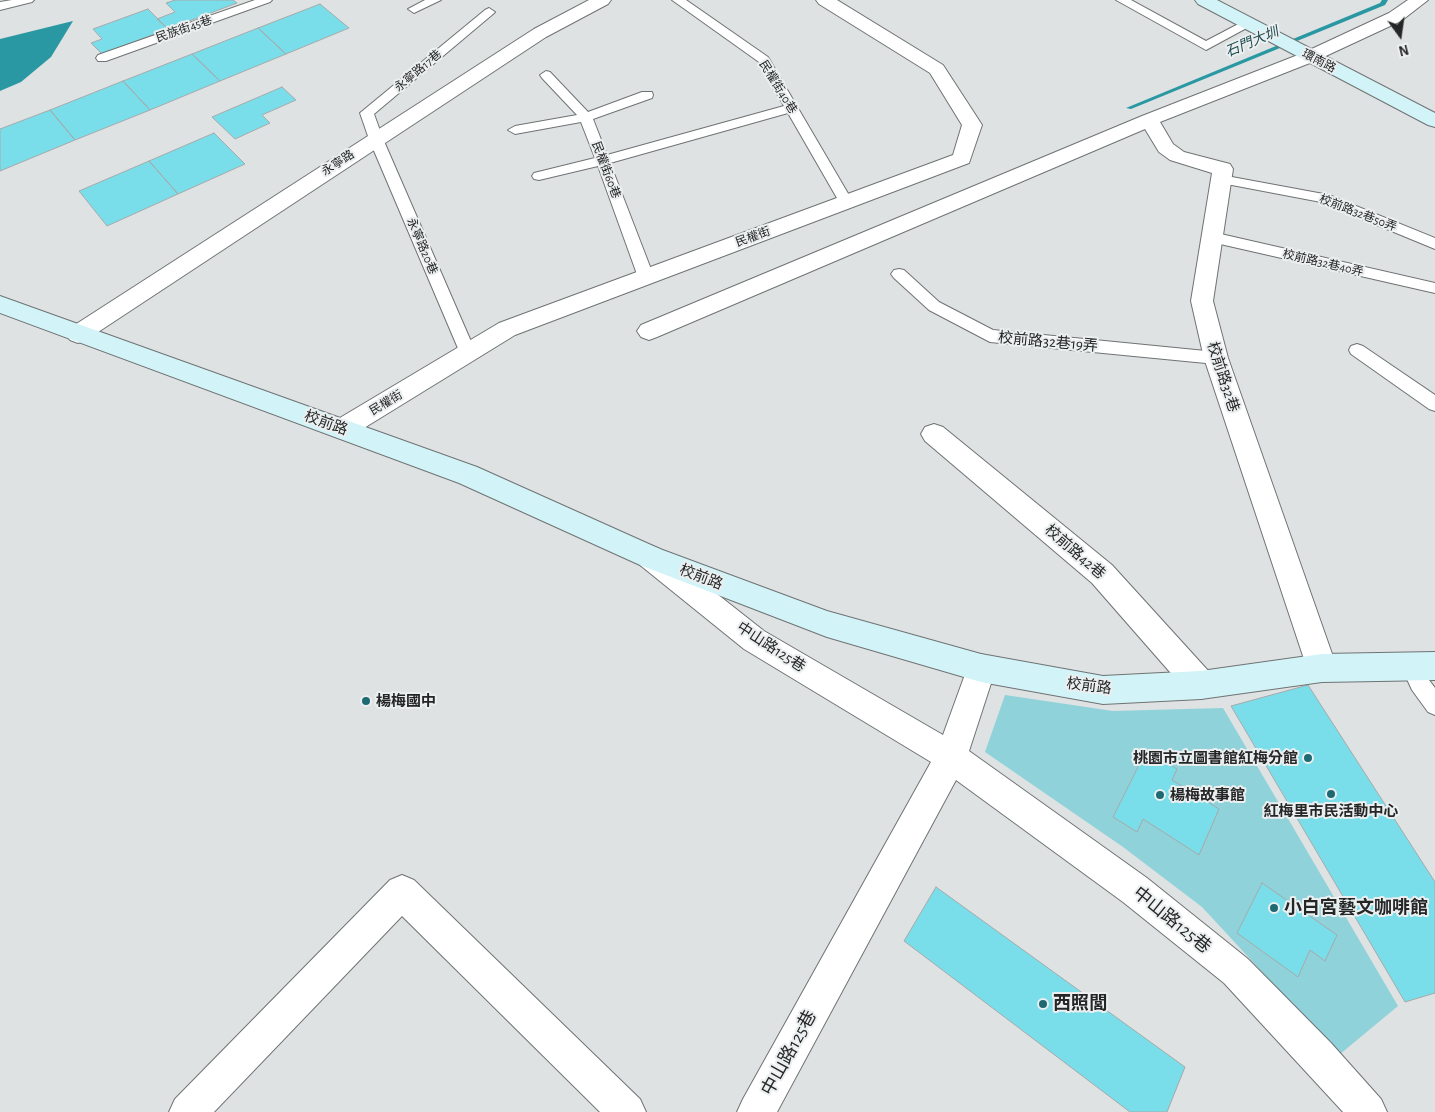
<!DOCTYPE html>
<html>
<head>
<meta charset="utf-8">
<style>
	body { margin:0 }
	#map { position:relative; width:1435px; height:1112px; overflow:hidden; background:#dee2e2; font-family:"Alegreya Sans",sans-serif }
	canvas { display:block }
	.north { position:absolute; left:1375px; top:10px; width:50px; height:50px; -webkit-text-stroke:4px #ebeff0; paint-order:stroke; rotate:166deg; font-size:14px; font-weight:700; line-height:20px; text-align:center; color:#252727 }
	.north::after { content:''; display:block; margin:auto; width:18px; height:22px; background:#252727; clip-path:polygon(50% 0,100% 100%,50% 72%,0 100%) }
</style>
</head>
<body>
<div id="map">
<canvas width="1435" height="1112"></canvas>
<div class="north">N</div>
</div>
<script>
const g = document.querySelector('canvas').getContext('2d');
g.lineJoin = 'round';
function fill(path, color) { g.fillStyle = color; g.fill(path, 'evenodd'); }
const toPath = rows => new Path2D(rows.map(r => 'M' + r).join(''));
function stroke(path, color, width, dash) { g.strokeStyle = color; g.lineWidth = width; g.lineCap = dash ? 'butt' : 'round'; g.setLineDash(dash || []); g.stroke(path); }
function write(font, color, halo, rows, align = 'center') {
  g.font = font + ' "Alegreya Sans","Noto Sans TC",sans-serif'; g.lineWidth = 4; g.setLineDash([]); g.textBaseline = 'middle'; g.strokeStyle = halo; g.fillStyle = color; for (const [text, x, y, turn = 0] of rows) {
    g.save(); g.translate(x, y); g.rotate((+turn || 0) * Math.PI / 180); g.textAlign = isNaN(turn) ? turn : align; if (halo) g.strokeText(text, 0, 0); g.fillText(text, 0, 0); g.restore();
  }
}
const green = toPath([
	[1005,695,1113,711,1223,708,1398,1006,1339,1055,1202,907,1123,847,985,752]
]);
const water = toPath([
	[73,21,51,57,21,82,0,91,0,39]
]);
const stream = toPath([
	[1382,0,1388,0,1385,5,1131,109,1126,108,1380,3,1382,0]
]);
const building = toPath([
	[175,0,233,0,237,3,168,29,157,19,175,12,166,3,175,0],
	[320,4,349,28,286,54,258,28,320,4],
	[148,9,168,29,102,54,91,43,102,39,93,29,148,9],
	[258,28,286,54,220,81,192,54,258,28],
	[192,54,220,81,150,110,123,81,192,54],
	[123,81,150,110,75,140,50,110,123,81],
	[282,87,296,100,262,115,270,123,235,139,212,117,282,87],
	[50,110,75,140,0,171,0,129,50,110],
	[214,133,245,164,178,194,149,161,214,133],
	[149,161,178,194,107,226,79,191,149,161],
	[1308,685,1435,882,1435,993,1405,1002,1231,706,1308,685],
	[1146,751,1177,769,1172,780,1219,809,1199,855,1143,819,1137,832,1113,817,1146,751],
	[1262,883,1337,935,1325,961,1310,950,1298,977,1237,933,1262,883],
	[936,887,1185,1067,1167,1112,1130,1112,904,941,936,887]
]);
const lane = toPath([
	[12,0,34,0,32,2,0,10,0,2,12,0],
	[255,0,272,0,270,2,106,61,98,61,96,58,98,55,255,0],
	[425,0,441,0,418,11,414,13,408,9,425,0],
	[672,0,686,0,768,57,853,202,851,205,846,207,841,205,788,113,610,163,654,277,651,281,646,282,641,281,638,277,598,166,539,180,534,179,532,176,534,173,595,158,581,122,515,134,508,130,515,126,577,115,542,78,540,75,546,71,550,72,588,112,642,92,652,92,653,95,652,98,593,119,607,155,784,106,759,62,672,0],
	[1116,0,1131,0,1206,41,1244,21,1252,21,1254,24,1206,50,1116,0],
	[489,8,495,12,493,14,374,114,383,139,476,353,474,357,468,359,462,357,460,353,369,139,360,113,485,10,489,8],
	[1221,175,1329,195,1435,238,1435,249,1321,202,1216,182,1214,179,1216,176,1221,175],
	[1212,232,1435,283,1435,293,1207,241,1205,237,1207,233,1212,232],
	[899,269,904,270,939,302,993,330,1216,352,1222,354,1224,358,1222,362,1216,364,990,342,929,310,894,278,891,274,894,270,899,269],
	[1357,344,1363,346,1435,395,1435,411,1429,409,1351,354,1349,350,1351,346,1357,344],
	[1411,657,1418,659,1426,676,1435,688,1435,715,1428,712,1412,690,1401,666,1404,659,1411,657]
]);
const street = toPath([
	[589,0,611,0,608,4,546,37,86,340,78,343,70,340,66,334,70,328,534,29,589,0],
	[816,0,837,0,943,65,982,125,969,163,515,335,351,436,342,439,333,436,329,429,333,422,499,323,953,155,962,125,930,73,819,4,816,0],
	[1408,0,1428,0,1401,21,1315,61,1160,122,1173,144,1184,152,1230,164,1233,169,1213,301,1228,358,1337,668,1332,678,1322,682,1312,678,1307,668,1204,358,1191,301,1212,173,1170,160,1159,152,1145,129,657,337,649,340,641,337,637,331,641,325,1142,116,1303,53,1389,13,1408,0],
	[934,424,943,427,1112,565,1212,675,1216,685,1212,695,1201,699,1190,695,1092,583,925,441,921,434,925,427,934,424],
	[650,545,660,549,764,631,943,735,971,658,981,654,991,658,996,668,969,751,1147,878,1248,959,1331,1043,1381,1099,1387,1112,1343,1112,1224,983,1123,902,956,780,777,1112,737,1112,743,1099,931,762,744,649,640,565,636,557,640,549,650,545],
	[402,875,414,880,640,1099,646,1112,600,1112,402,916,214,1112,169,1112,175,1099,390,880,402,875]
]);
const secondary = toPath([
	[1195,0,1217,0,1435,113,1435,127,1428,125,1198,4,1195,0],
	[0,296,477,467,660,549,827,611,981,654,1103,676,1201,671,1322,654,1435,652,1435,680,1322,682,1201,699,1103,704,981,682,827,637,640,565,459,483,0,313,0,296]
]);
const markers = [
	[366,701,5,"#1e6972"],
	[1308,758,5,"#1e6972"],
	[1331,794,5,"#1e6972"],
	[1160,795,5,"#1e6972"],
	[1274,908,5,"#1e6972"],
	[1043,1004,5,"#1e6972"]
];
const farStreetnames = [
	["民族街45巷",184,29,-19],
	["環南路",1319,61,27],
	["永寧路17巷",418,71,-40],
	["民權街40巷",778,87,58],
	["永寧路",338,163,-33],
	["民權街60巷",606,170,69],
	["校前路32巷50弄",1358,213,21],
	["民權街",753,237,-20],
	["永寧路20巷",422,246,67],
	["校前路32巷40弄",1323,263,13],
	["民權街",386,403,-31]
];
const farWaternames = [
	["石門大圳",1252,42,-23]
];
const streetNames = [
	["校前路32巷19弄",1048,342,5],
	["校前路32巷",1223,377,72],
	["校前路",326,423,20],
	["校前路42巷",1075,552,41],
	["校前路",701,577,21],
	["中山路125巷",771,647,33],
	["校前路",1089,686,7]
];
const poiNames = [
	["楊梅國中",376,701],
	["桃園市立圖書館紅梅分館",1298,758,"right"],
	["楊梅故事館",1170,795],
	["紅梅里市民活動中心",1331,811,"center"]
];
const nearPoinames = [
	["小白宮藝文咖啡館",1284,908],
	["西照閭",1053,1004]
];
const nearStreetnames = [
	["中山路125巷",1172,920,39],
	["中山路125巷",789,1053,-61]
];
fill(green, '#90d2da');
fill(water, '#2998a3');
fill(stream, '#2998a3');
fill(building, '#79deea');
stroke(building, '#a6aaaa', 1);
stroke(lane, '#6f7373', 2);
stroke(street, '#6f7373', 2);
stroke(secondary, '#6f7373', 2);
fill(lane, '#fff');
fill(street, '#fff');
fill(secondary, '#d2f3f7');
for (const [x, y, r, color] of markers) { const dot = new Path2D(); dot.arc(x, y, r, 0, 2 * Math.PI); g.fillStyle = color; g.fill(dot); stroke(dot, '#ebeff0', 2); }
write('12px', '#252727', '#ebeff0', farStreetnames);
write('italic 14px', '#1d4b50', '#ebeff0', farWaternames);
write('15px', '#252727', '#ebeff0', streetNames);
write('bold 15px', '#252727', '#ebeff0', poiNames, 'left');
write('bold 18px', '#252727', '#ebeff0', nearPoinames, 'left');
write('18px', '#252727', '#ebeff0', nearStreetnames);
</script>
</body>
</html>
